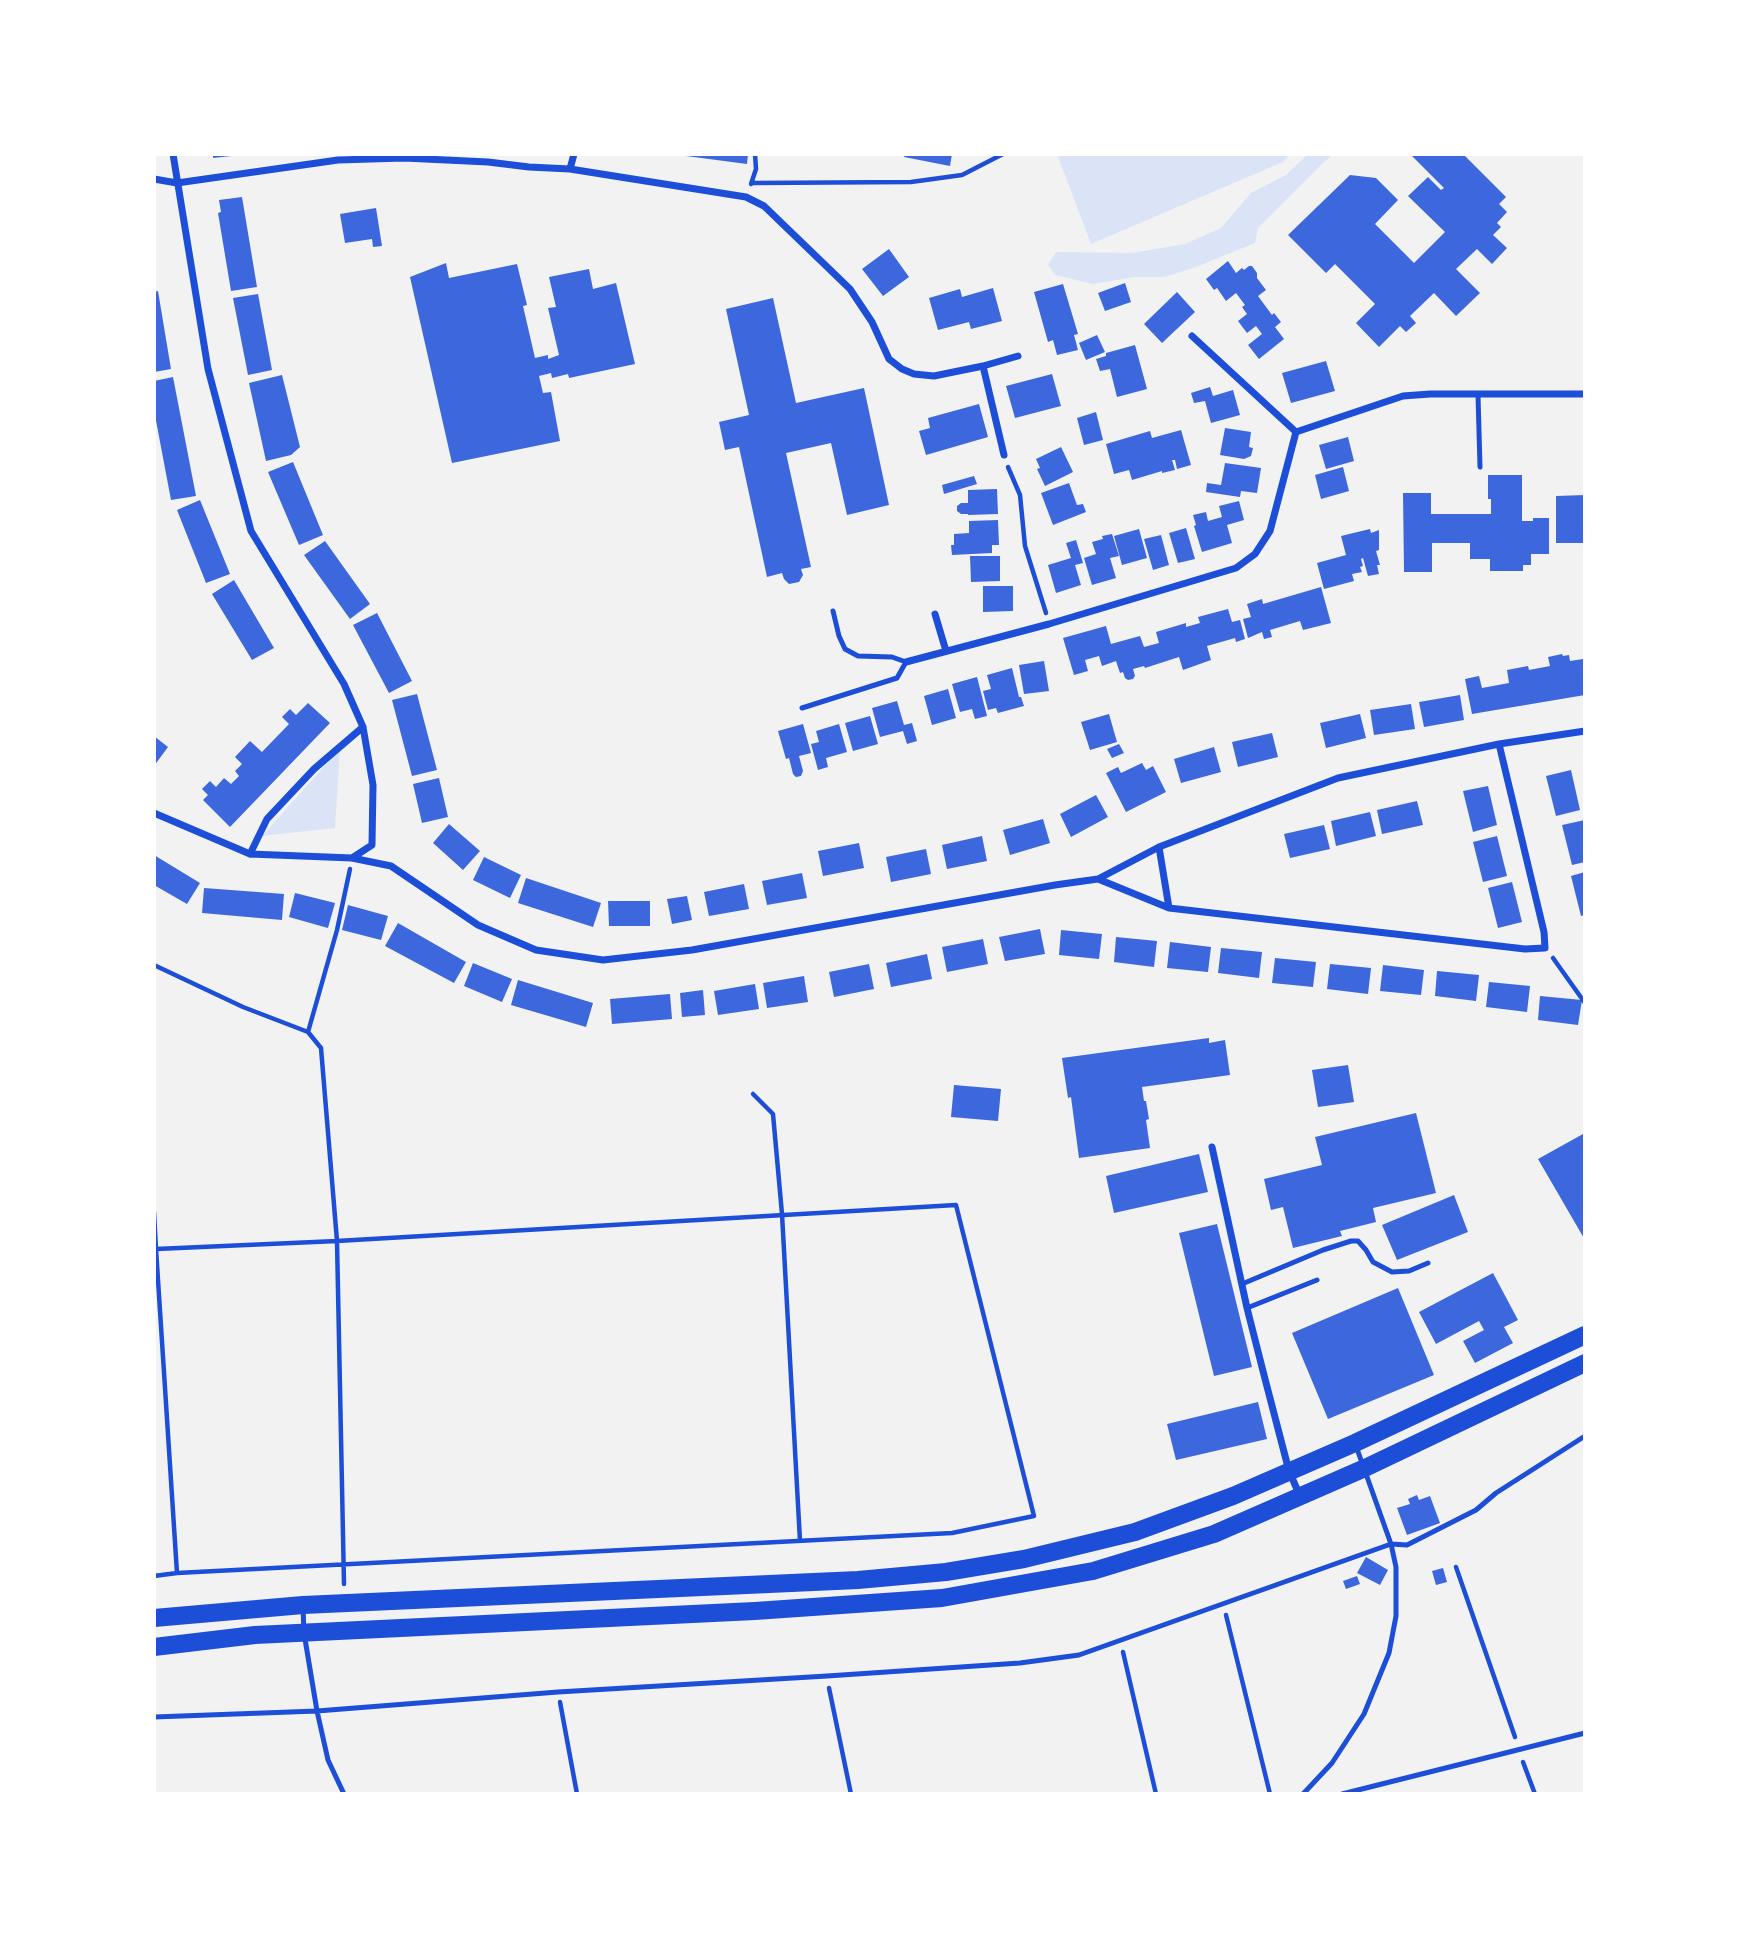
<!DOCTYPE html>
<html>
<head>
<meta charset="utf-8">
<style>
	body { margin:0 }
	#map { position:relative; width:1739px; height:1948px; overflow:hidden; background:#f2f2f2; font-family:Bitter,serif }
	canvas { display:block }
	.frame { position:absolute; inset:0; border:156px solid #fff; pointer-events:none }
</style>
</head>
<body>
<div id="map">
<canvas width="1739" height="1948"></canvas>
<div class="frame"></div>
</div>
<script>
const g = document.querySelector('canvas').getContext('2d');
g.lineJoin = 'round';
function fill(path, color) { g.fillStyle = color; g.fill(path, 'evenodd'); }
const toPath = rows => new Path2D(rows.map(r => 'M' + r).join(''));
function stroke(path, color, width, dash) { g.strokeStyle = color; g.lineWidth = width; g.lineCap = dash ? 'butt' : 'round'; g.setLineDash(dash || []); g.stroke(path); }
const green = toPath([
	[1057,154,1290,154,1283,162,1091,244],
	[1308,154,1334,154,1324,162,1258,228,1255,243,1196,267,1165,277,1135,277,1093,284,1055,275,1048,265,1056,252,1132,253,1185,244,1221,228,1251,193,1286,175],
	[340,749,335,828,262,836]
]);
const building = toPath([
	[213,154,231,154,231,156,213,158],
	[686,154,748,154,747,164,686,156],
	[905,154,952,154,950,166,904,157],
	[1410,154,1463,154,1506,197,1499,204,1507,212,1497,223,1501,227,1493,235,1507,248,1492,264,1477,249,1456,269,1480,293,1456,316,1434,293,1410,316,1416,323,1406,332,1400,326,1379,347,1356,323,1375,304,1335,264,1326,273,1288,235,1350,175,1376,178,1398,200,1375,224,1414,263,1445,232,1408,196,1428,177,1441,190,1444,188],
	[242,197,257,287,231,291,218,213,221,212,219,200],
	[376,208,382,246,373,247,372,239,345,243,340,214],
	[889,249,909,277,883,296,862,269],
	[1228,261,1236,273,1242,268,1244,270,1249,266,1252,266,1257,273,1257,278,1266,290,1258,296,1272,315,1274,313,1281,322,1275,327,1284,339,1259,359,1248,345,1262,334,1256,326,1247,333,1238,321,1247,314,1242,307,1245,305,1236,293,1226,301,1217,288,1214,290,1206,279],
	[446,263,449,278,517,264,527,305,523,306,535,358,548,355,548,359,559,355,548,308,556,307,549,277,589,269,593,289,616,283,635,364,569,378,568,374,552,378,551,373,539,376,543,393,551,392,560,441,452,463,410,277],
	[1125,283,1131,302,1105,311,1098,293],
	[1063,284,1078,334,1074,335,1078,350,1057,355,1053,340,1048,342,1034,292],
	[993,288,1002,321,971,329,969,322,938,330,929,298,960,289,962,297],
	[158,291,171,369,154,372,154,292],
	[1177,292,1195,312,1162,343,1144,324],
	[258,294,272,370,248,375,233,298],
	[773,298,796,403,864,388,889,505,847,515,831,443,786,453,811,567,801,569,803,575,799,582,789,584,784,579,782,573,767,577,739,447,725,450,719,422,749,415,726,309],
	[1097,335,1105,352,1086,360,1079,343],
	[1135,345,1147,389,1117,397,1110,369,1100,371,1096,359,1106,356,1106,353],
	[1326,361,1335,391,1291,403,1282,373],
	[1052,374,1061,406,1015,418,1006,386],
	[282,375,300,447,291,455,266,461,249,383],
	[173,377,196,496,171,500,154,410,154,381],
	[1210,387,1213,396,1233,390,1240,415,1211,423,1205,401,1194,403,1191,393],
	[979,404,988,437,926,455,919,431,930,428,928,418],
	[1096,412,1103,440,1084,445,1077,418],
	[1225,428,1251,432,1249,447,1253,448,1251,456,1244,459,1220,455],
	[1181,430,1191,465,1177,469,1175,460,1172,460,1175,470,1162,473,1162,471,1132,480,1129,470,1114,474,1106,444,1150,431,1152,438],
	[1348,437,1354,461,1326,469,1319,445],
	[1061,447,1073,472,1045,486,1037,469,1040,468,1036,459],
	[293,462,323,535,299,545,268,472],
	[1225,463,1261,468,1257,493,1241,491,1240,497,1206,492,1207,483,1221,485],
	[1343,467,1349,491,1321,499,1315,475],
	[1488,475,1522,475,1522,521,1533,521,1533,518,1549,518,1549,554,1531,554,1531,565,1523,565,1523,571,1490,571,1490,559,1470,559,1470,543,1432,543,1432,572,1404,572,1403,493,1431,493,1431,514,1491,514,1491,499,1488,499],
	[974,476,977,484,944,494,942,485],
	[1069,483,1077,505,1083,504,1086,512,1053,525,1041,493],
	[997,489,998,514,968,515,968,514,961,514,957,511,957,506,961,503,968,503,968,490],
	[1585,495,1585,543,1556,543,1556,496],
	[200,500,230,574,206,583,177,510],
	[1239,501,1244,520,1227,525,1232,543,1202,552,1194,526,1196,525,1193,515,1206,512,1208,521,1222,517,1219,506],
	[998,520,999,545,992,545,992,553,952,555,951,545,954,545,954,534,969,533,969,521],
	[1186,528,1195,559,1178,563,1169,533],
	[1139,529,1147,558,1122,565,1114,536],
	[1370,529,1371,533,1379,530,1379,550,1376,551,1380,565,1377,565,1379,574,1368,576,1363,558,1361,559,1363,566,1360,567,1362,572,1352,574,1354,581,1324,589,1317,563,1346,555,1341,536],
	[1112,534,1119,556,1110,558,1116,578,1092,585,1084,558,1096,554,1092,542,1103,539,1102,536],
	[1161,535,1169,565,1153,570,1144,539],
	[1076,540,1083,563,1075,565,1081,585,1056,593,1048,565,1071,558,1066,543],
	[325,541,370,604,350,619,304,555],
	[970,556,1000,556,1000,581,971,582],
	[234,580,274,648,252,660,212,594],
	[983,586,1013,586,1013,611,983,612],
	[1321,587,1331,623,1303,630,1300,621,1270,630,1272,637,1264,639,1262,632,1248,638,1243,619,1251,617,1247,604,1262,599,1263,604],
	[1228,609,1232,622,1240,620,1245,639,1236,642,1235,638,1207,646,1211,660,1183,670,1179,657,1145,668,1144,666,1133,669,1135,676,1133,679,1128,680,1125,678,1123,672,1120,673,1116,661,1102,666,1099,656,1085,660,1088,671,1074,675,1063,638,1106,626,1111,644,1140,636,1144,647,1159,643,1156,632,1186,623,1186,627,1200,623,1198,617],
	[377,613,412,681,389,693,353,625],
	[1562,654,1563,656,1569,655,1570,661,1583,659,1585,671,1585,695,1472,714,1465,679,1479,676,1482,688,1509,683,1507,670,1528,666,1529,670,1550,666,1548,657],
	[1044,661,1049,691,1024,694,1019,665],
	[1012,668,1019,697,1021,697,1024,706,998,713,996,708,988,710,983,691,991,689,987,675],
	[977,677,987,716,975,719,972,709,960,712,952,684],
	[948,689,956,718,932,725,924,696],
	[417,694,437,770,412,776,392,700],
	[1460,695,1464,720,1424,727,1419,702],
	[897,701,904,725,912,723,917,741,907,744,903,731,880,737,872,708],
	[308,703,330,723,230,827,203,800,208,795,202,789,210,781,216,787,224,778,231,784,239,776,235,771,242,764,235,757,250,741,262,752,289,724,282,717,290,709,296,715],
	[1411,704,1415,729,1374,735,1370,710],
	[1109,714,1117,742,1090,750,1081,722],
	[1360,714,1366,738,1326,748,1320,723],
	[870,716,878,744,853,751,845,723],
	[803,724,811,753,799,756,803,771,801,776,796,777,793,774,789,758,786,759,778,731],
	[839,724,847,752,826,758,828,767,818,770,811,744,819,742,816,731],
	[1272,733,1278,757,1238,767,1232,742],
	[154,736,168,747,154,766],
	[1119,744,1124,753,1112,758,1107,749],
	[1214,747,1221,772,1181,783,1174,759],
	[1142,763,1146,770,1153,766,1166,792,1126,812,1106,773,1118,767,1121,773],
	[1571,770,1580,810,1556,816,1546,776],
	[439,778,448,817,422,823,413,784],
	[1488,786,1497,825,1473,832,1463,791],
	[1096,795,1108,817,1071,837,1060,814],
	[1417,801,1423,825,1382,834,1377,810],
	[1370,812,1376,836,1336,846,1331,821],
	[1043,819,1050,843,1010,855,1003,830],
	[1585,820,1585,862,1572,865,1562,825],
	[449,824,480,851,463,870,433,843],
	[1324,825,1330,849,1290,858,1284,834],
	[982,836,987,861,947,869,942,845],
	[1497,836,1507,876,1483,882,1473,842],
	[859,843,864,868,823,876,818,851],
	[926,849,931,874,891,882,886,857],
	[154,855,200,883,187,904,154,885],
	[484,857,521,875,510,898,473,880],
	[1585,872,1585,915,1581,916,1571,876],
	[802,873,807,898,767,905,762,881],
	[526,878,601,903,593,927,518,903],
	[1512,882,1522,922,1498,928,1488,888],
	[744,884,749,909,709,916,704,892],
	[204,888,284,894,282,920,202,913],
	[295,893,335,903,328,928,289,917],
	[687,896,692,920,672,924,667,899],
	[608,901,650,901,650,926,609,926],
	[348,905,388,916,381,940,342,930],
	[398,923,466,962,454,983,385,946],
	[1040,929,1045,954,1005,961,999,937],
	[1061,930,1102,934,1099,959,1059,955],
	[1116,937,1157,941,1154,967,1114,962],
	[983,939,988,964,947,972,942,947],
	[1170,942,1211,947,1208,972,1167,968],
	[1221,948,1262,952,1259,978,1218,973],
	[927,954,932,979,891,987,886,963],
	[1275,958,1316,962,1313,987,1272,983],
	[473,963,512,979,502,1002,464,986],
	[869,964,874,989,834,997,829,972],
	[1330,964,1371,968,1368,994,1327,989],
	[1383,965,1424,970,1421,995,1380,991],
	[1437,971,1479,975,1476,1001,1435,996],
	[804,976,808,1002,767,1008,763,983],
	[518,980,593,1003,586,1027,511,1005],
	[1489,982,1530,986,1527,1012,1486,1007],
	[755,984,759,1009,718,1015,714,991],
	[703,990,705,1015,682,1017,680,993],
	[670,994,672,1019,612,1024,610,999],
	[1540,996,1582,1000,1578,1025,1538,1020],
	[1209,1038,1209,1043,1225,1040,1230,1075,1142,1087,1144,1101,1146,1101,1149,1119,1146,1120,1150,1148,1079,1158,1071,1097,1068,1098,1062,1058],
	[1348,1065,1354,1102,1318,1107,1312,1070],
	[954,1085,1001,1089,998,1121,951,1117],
	[1416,1113,1436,1193,1373,1208,1376,1222,1340,1231,1342,1236,1293,1248,1283,1207,1271,1210,1264,1179,1322,1165,1315,1137],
	[1583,1134,1585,1138,1585,1240,1538,1159],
	[1199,1154,1208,1192,1114,1213,1106,1176],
	[1454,1195,1468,1232,1397,1260,1382,1225],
	[1217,1224,1252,1367,1214,1376,1179,1233],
	[1493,1273,1518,1320,1504,1327,1513,1343,1475,1363,1463,1341,1484,1330,1479,1321,1436,1344,1419,1312],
	[1398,1288,1434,1375,1328,1419,1292,1333],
	[1258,1402,1267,1439,1176,1460,1167,1424],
	[1417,1495,1419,1500,1430,1496,1440,1523,1407,1535,1397,1508,1410,1504,1408,1499],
	[1366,1557,1388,1570,1380,1585,1357,1573],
	[1443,1568,1447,1582,1436,1585,1432,1571],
	[1357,1576,1360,1584,1346,1589,1343,1581]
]);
const path = toPath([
	[753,183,911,182,962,175,1003,154],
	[751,184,756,169,755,154],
	[1008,467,1020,495,1025,546,1046,613],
	[1553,958,1585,1003],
	[154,965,243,1007,308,1032],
	[753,1094,773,1114,782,1214,800,1541],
	[154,1212,156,1249,177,1573,952,1533,1034,1516,956,1205,337,1241,156,1249,154,1250],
	[1456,1567,1515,1737],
	[154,1576,177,1573],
	[344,1584,337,1241,321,1048,308,1032,337,930,350,869],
	[1226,1615,1270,1794],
	[1123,1652,1156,1794],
	[829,1688,851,1794],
	[560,1702,577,1794],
	[1523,1762,1535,1794]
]);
const service = toPath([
	[1478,395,1480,467],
	[802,708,897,678,906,662,892,657,858,656,845,649,839,636,833,611],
	[1242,1284,1323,1250,1351,1241,1358,1241,1366,1250,1373,1262,1392,1272,1409,1271,1428,1263],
	[1247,1308,1317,1280],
	[303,1607,304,1633,317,1711,328,1760,344,1794],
	[154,1717,317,1711,558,1692,827,1676,1020,1663,1079,1655,1391,1544,1407,1545,1476,1510,1496,1493,1585,1436],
	[1303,1794,1332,1763,1364,1714,1389,1653,1396,1616,1396,1567,1391,1544,1356,1446],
	[1342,1794,1585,1733]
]);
const minor = toPath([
	[173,154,208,369,251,531,344,684,363,727,373,785,372,845,352,858],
	[570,169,574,154],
	[154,179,177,183,338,160,404,158,488,162,529,167,570,169,746,197,764,206,850,289,872,322,889,359,902,369,914,374,934,376,983,366,1004,455],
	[1192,336,1296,432],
	[983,366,1018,356],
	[935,614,946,651],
	[906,662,1049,624,1236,568,1255,554,1270,531,1296,432,1403,396,1430,394,1585,394],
	[154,813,250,854,352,858,391,866,478,925,536,950,603,960,692,950,1055,885,1098,879,1159,847,1338,778,1499,744,1585,731],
	[1159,847,1169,908],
	[250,854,267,819,314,769,363,727],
	[1098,879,1169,908,1525,949,1545,948,1544,932,1499,744],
	[1212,1147,1247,1308,1264,1375,1289,1471,1300,1496]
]);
const primary = toPath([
	[154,1618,303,1605,858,1580,946,1572,1024,1559,1135,1532,1233,1496,1355,1443,1585,1335],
	[154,1647,255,1635,755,1611,942,1598,1093,1571,1214,1534,1365,1468,1585,1363]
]);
fill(green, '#dbe4f7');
fill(building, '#3d67dc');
stroke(path, '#1d4ed8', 4.5);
stroke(service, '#1d4ed8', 5);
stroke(minor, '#1d4ed8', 7);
stroke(primary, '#1d4ed8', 18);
</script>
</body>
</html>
